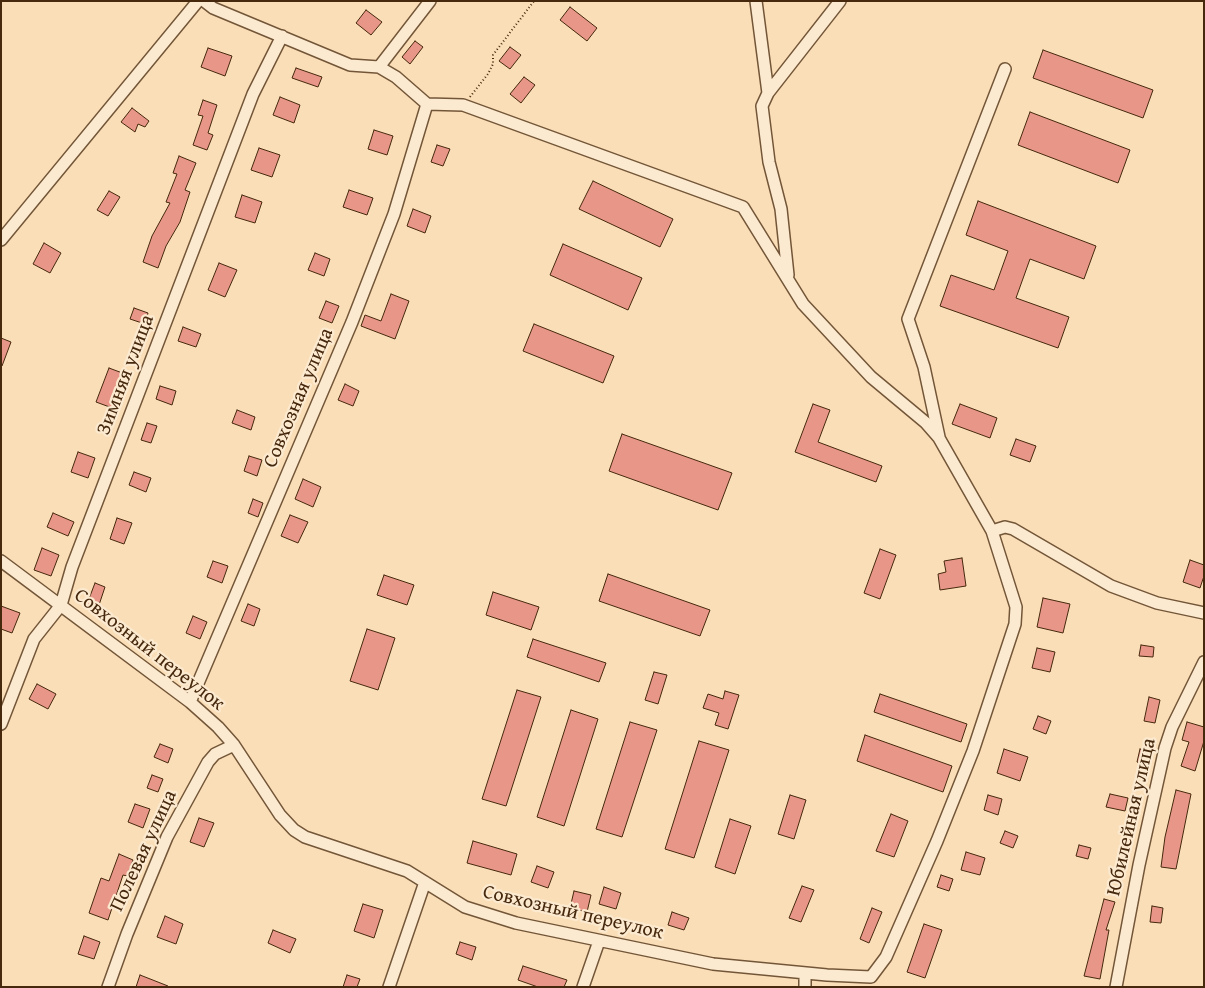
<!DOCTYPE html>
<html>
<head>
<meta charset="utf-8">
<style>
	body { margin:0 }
	#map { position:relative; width:1205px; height:988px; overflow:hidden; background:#fadeb7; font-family:"Gentium Book Plus",serif }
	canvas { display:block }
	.frame { position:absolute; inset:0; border:2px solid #46280d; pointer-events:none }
</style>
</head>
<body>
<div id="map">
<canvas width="1205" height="988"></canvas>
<div class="frame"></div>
</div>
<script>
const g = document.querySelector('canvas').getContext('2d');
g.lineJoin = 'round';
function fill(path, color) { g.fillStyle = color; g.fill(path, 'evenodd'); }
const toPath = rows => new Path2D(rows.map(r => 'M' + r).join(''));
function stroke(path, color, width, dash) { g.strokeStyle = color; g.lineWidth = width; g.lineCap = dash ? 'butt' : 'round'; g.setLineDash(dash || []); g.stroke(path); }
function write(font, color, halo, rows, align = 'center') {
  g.font = font + ' "Gentium Book Plus",serif'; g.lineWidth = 4.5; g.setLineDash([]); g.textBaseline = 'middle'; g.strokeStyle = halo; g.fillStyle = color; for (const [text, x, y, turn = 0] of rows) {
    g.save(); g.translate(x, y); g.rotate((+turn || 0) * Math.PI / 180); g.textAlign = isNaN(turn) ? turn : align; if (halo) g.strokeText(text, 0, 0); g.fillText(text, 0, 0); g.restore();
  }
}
const building = toPath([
	[570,7,597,28,587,41,560,20,570,7],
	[366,10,382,22,371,35,356,23,366,10],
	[415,41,423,47,410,64,402,57,415,41],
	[510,47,521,55,510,69,499,61,510,47],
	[208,48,232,56,225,76,201,67,208,48],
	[1043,50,1153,90,1143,118,1033,78,1043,50],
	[296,68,322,77,318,87,292,78,296,68],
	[524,77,535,85,521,103,510,94,524,77],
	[280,97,300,105,294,123,273,115,280,97],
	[203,100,217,105,208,133,213,135,207,150,193,145,203,116,198,115,203,100],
	[132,108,149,121,145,127,138,124,135,132,121,122,132,108],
	[1030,112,1130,150,1118,183,1018,145,1030,112],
	[374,130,393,136,387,155,368,149,374,130],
	[437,145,450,149,443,166,431,162,437,145],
	[259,148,280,155,272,177,251,170,259,148],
	[179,156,196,163,185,190,190,192,180,222,166,246,158,268,143,262,152,236,170,203,166,202,177,174,173,173,179,156],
	[593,181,673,219,660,247,579,209,593,181],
	[349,190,373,198,367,215,343,207,349,190],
	[109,191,120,197,108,216,97,210,109,191],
	[242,195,262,202,255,223,235,217,242,195],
	[978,201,1096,246,1084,279,1030,259,1016,298,1069,317,1058,348,940,306,951,275,994,290,1008,251,966,235,978,201],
	[413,209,431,216,425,233,407,226,413,209],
	[44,243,61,253,50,273,33,264,44,243],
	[563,244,642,278,628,310,550,275,563,244],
	[315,253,330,259,324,276,308,270,315,253],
	[219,263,237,270,225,297,208,290,219,263],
	[391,294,409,301,395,339,361,326,365,315,381,321,391,294],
	[326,301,339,306,332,323,319,318,326,301],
	[134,308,148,313,145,324,130,319,134,308],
	[534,324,614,356,603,383,523,351,534,324],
	[183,327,201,334,196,347,178,341,183,327],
	[1,338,11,342,2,366,1,365,1,338],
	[109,368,125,374,117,394,120,395,115,409,96,402,109,368],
	[345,384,359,391,353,406,338,400,345,384],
	[160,386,176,391,172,405,156,399,160,386],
	[813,404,830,410,818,442,882,466,876,482,795,452,813,404],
	[960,404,997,418,990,438,952,424,960,404],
	[237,410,255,417,251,430,232,423,237,410],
	[147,423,157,426,151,443,141,440,147,423],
	[622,434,732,473,718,510,609,471,622,434],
	[1016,439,1036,446,1030,462,1010,455,1016,439],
	[78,452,95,458,88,478,71,472,78,452],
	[249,456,262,460,257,476,244,471,249,456],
	[134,472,151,478,146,492,129,485,134,472],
	[303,479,321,487,313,507,295,499,303,479],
	[253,499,263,503,258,517,248,513,253,499],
	[53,513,74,522,68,536,47,527,53,513],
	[290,515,308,522,298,543,281,536,290,515],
	[117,518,132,523,124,544,110,539,117,518],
	[42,548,59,555,51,576,34,570,42,548],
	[880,549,896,555,880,599,864,593,880,549],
	[962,558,966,586,940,590,938,574,946,572,944,561,962,558],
	[1190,560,1204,565,1204,576,1200,588,1183,582,1190,560],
	[213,561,228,566,222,583,207,577,213,561],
	[608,574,710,610,700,636,599,601,608,574],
	[384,575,414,585,407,605,377,595,384,575],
	[95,583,105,587,98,608,87,604,95,583],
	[493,592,539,607,531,630,486,615,493,592],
	[1043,598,1070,604,1063,633,1037,627,1043,598],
	[248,604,260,609,254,626,241,621,248,604],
	[1,606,20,613,12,633,1,629,1,606],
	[193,616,207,622,200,639,186,633,193,616],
	[367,629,395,638,378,690,350,681,367,629],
	[533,639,606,663,599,682,527,657,533,639],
	[1141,645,1154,647,1153,657,1139,656,1141,645],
	[1037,648,1055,652,1050,672,1032,668,1037,648],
	[654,672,667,675,658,704,645,700,654,672],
	[37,684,56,694,48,709,29,699,37,684],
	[517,690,541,697,506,806,482,799,517,690],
	[725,691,739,695,728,729,715,725,719,713,703,708,708,694,723,699,725,691],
	[880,694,967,724,961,742,874,712,880,694],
	[1149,697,1160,700,1155,723,1144,721,1149,697],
	[571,710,598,719,564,826,537,817,571,710],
	[1038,716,1051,721,1046,734,1033,729,1038,716],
	[630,722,657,730,622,837,596,829,630,722],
	[1187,722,1204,727,1204,741,1195,771,1181,766,1189,742,1182,740,1187,722],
	[865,735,952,766,943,792,857,761,865,735],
	[699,741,729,750,694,858,665,849,699,741],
	[160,744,173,749,168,763,154,757,160,744],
	[1004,749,1028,757,1020,781,997,773,1004,749],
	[1140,749,1150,752,1147,765,1137,762,1140,749],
	[152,775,163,779,158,792,147,788,152,775],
	[1176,790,1191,794,1176,869,1161,867,1165,837,1176,790],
	[1110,794,1128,798,1125,811,1106,807,1110,794],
	[790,795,806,800,794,839,778,834,790,795],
	[988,795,1002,799,998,815,984,810,988,795],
	[135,804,150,809,143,828,128,822,135,804],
	[891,814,908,821,894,857,876,851,891,814],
	[199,818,214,823,204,847,190,842,199,818],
	[730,819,751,826,735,874,715,867,730,819],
	[1005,831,1018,836,1013,848,1000,843,1005,831],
	[473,841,517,854,511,875,467,863,473,841],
	[1079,845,1091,848,1088,859,1076,856,1079,845],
	[966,852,985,858,980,875,961,870,966,852],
	[119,854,133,860,127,876,123,875,108,920,89,913,101,878,109,881,119,854],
	[537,866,554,872,548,888,531,882,537,866],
	[941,875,953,879,949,891,937,887,941,875],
	[802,886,814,890,801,922,789,918,802,886],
	[604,887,621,893,616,909,599,904,604,887],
	[574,891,591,895,587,912,570,908,574,891],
	[1104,899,1115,902,1106,930,1109,930,1100,979,1084,976,1104,899],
	[363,904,383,910,374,938,354,931,363,904],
	[1152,906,1163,908,1161,923,1150,922,1152,906],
	[872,908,882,912,869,943,860,939,872,908],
	[672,912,689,918,684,930,668,925,672,912],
	[165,916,183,924,176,944,157,937,165,916],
	[924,924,942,930,925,978,907,972,924,924],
	[273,930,296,939,290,953,268,943,273,930],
	[84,936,100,942,94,959,78,954,84,936],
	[460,942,476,947,472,960,456,954,460,942],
	[523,966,567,980,564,987,538,987,518,980,523,966],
	[140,975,168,986,168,987,136,987,140,975],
	[347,975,360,979,357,987,343,987,347,975]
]);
const path = toPath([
	[470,97,488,74,493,64,493,55,534,1]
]);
const minor = toPath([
	[756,1,768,93],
	[379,67,430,1],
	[1,240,198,1],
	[788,275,781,209,769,162,762,106,768,93,840,1],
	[939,437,924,367,908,319,1005,69],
	[992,531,1005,527,1013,529,1111,586,1157,603,1204,613],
	[1,561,190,702,218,727,234,745,280,815,294,830,305,837,407,871,465,907,516,923,713,964,827,975,871,977,886,957,937,841,973,751,1015,624,1016,607,992,531,939,438,925,422,871,377,803,304,743,207,463,105,427,104,396,77,379,67,350,65,213,8,204,1],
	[190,702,352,322,394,214,427,104],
	[1,724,34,639,61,605,72,567,253,94,282,36],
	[805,973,805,987],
	[108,987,127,934,167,837,208,762,215,754,234,745],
	[389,987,425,882],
	[583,987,599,941],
	[1116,987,1139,865,1165,748,1172,727,1204,662]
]);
const streetNames = [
	["Зимняя улица",126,375,-69],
	["Совхозная улица",299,398,-67],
	["Совхозный переулок",149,650,38],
	["Юбилейная улица",1132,817,-77],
	["Полевая улица",144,851,-65],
	["Совхозный переулок",573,913,13]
];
fill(building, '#e79688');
stroke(building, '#46280d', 1);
stroke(minor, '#735638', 14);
stroke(path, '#46280d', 2, [1, 2.5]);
stroke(minor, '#fcead0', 11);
write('20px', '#46280d', '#fcead0', streetNames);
</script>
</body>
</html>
